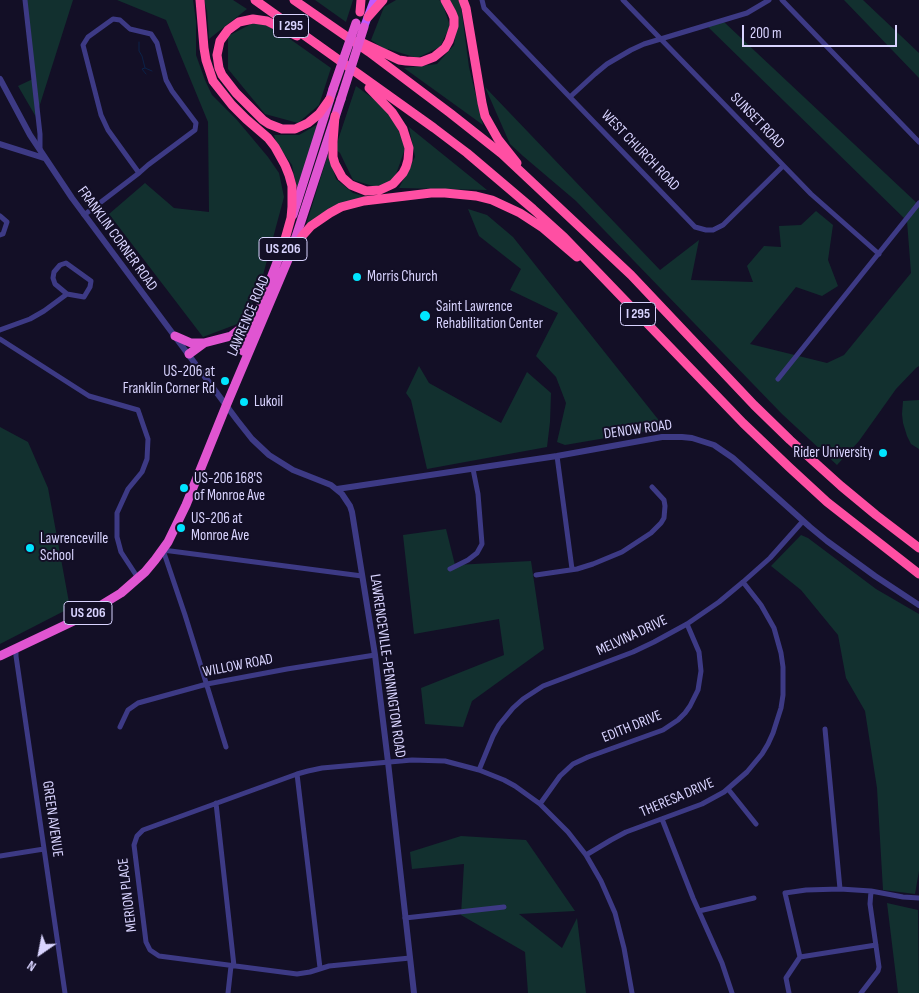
<!DOCTYPE html>
<html>
<head>
<meta charset="utf-8">
<style>
	body { margin:0 }
	#map { position:relative; width:919px; height:993px; overflow:hidden; background:#130f26; font-family:"Sofia Sans Condensed",sans-serif }
	canvas { display:block }
	.north { position:absolute; left:15px; top:928px; width:50px; height:50px; -webkit-text-stroke:4px #130f26; paint-order:stroke; rotate:213deg; font-size:14px; font-weight:700; line-height:20px; text-align:center; color:#d9d4ff }
	.north::after { content:''; display:block; margin:auto; width:18px; height:22px; background:#d9d4ff; clip-path:polygon(50% 0,100% 100%,50% 72%,0 100%) }
	.scale { position:absolute; left:742px; top:25px; width:155px; height:22px; box-sizing:border-box; border:2px solid #d9d4ff; border-top:0; padding-left:6px; font-size:15px; line-height:18px; white-space:nowrap; color:#d9d4ff; -webkit-text-stroke:4px #130f26; paint-order:stroke }
</style>
</head>
<body>
<div id="map">
<canvas width="919" height="993"></canvas>
<div class="north">N</div>
<div class="scale">200 m</div>
</div>
<script>
const g = document.querySelector('canvas').getContext('2d');
g.lineJoin = 'round';
function fill(path, color) { g.fillStyle = color; g.fill(path, 'evenodd'); }
const toPath = rows => new Path2D(rows.map(r => 'M' + r).join(''));
function stroke(path, color, width, dash) { g.strokeStyle = color; g.lineWidth = width; g.lineCap = dash ? 'butt' : 'round'; g.setLineDash(dash || []); g.stroke(path); }
function write(font, color, halo, rows, align = 'center') {
  g.font = font + ' "Sofia Sans Condensed",sans-serif'; g.lineWidth = 4; g.setLineDash([]); g.textBaseline = 'middle'; g.strokeStyle = halo; g.fillStyle = color; for (const [text, x, y, turn = 0] of rows) {
    g.save(); g.translate(x, y); g.rotate((+turn || 0) * Math.PI / 180); g.textAlign = isNaN(turn) ? turn : align; if (halo) g.strokeText(text, 0, 0); g.fillText(text, 0, 0); g.restore();
  }
}
const green = toPath([
	[26,0,73,0,36,117,18,86,35,78],
	[117,0,193,0,196,21,196,55,205,80,212,95,237,120,268,157,279,173,284,197,259,290,240,323,203,337,109,214,145,183,174,208,209,212,208,122,166,20],
	[204,0,233,0,247,9,209,39,207,11],
	[315,0,353,0,346,22],
	[396,0,439,0,442,2,450,26,440,47,417,58,388,49,387,51,371,40,384,7],
	[450,0,458,0,461,6,469,67,483,125,404,68,437,64,454,45,458,18],
	[844,0,863,0,919,53,919,78],
	[257,21,266,22,331,68,319,105,298,123,265,114,228,69,228,36],
	[724,22,919,205,919,366,916,368,896,389,859,441,837,465,782,414,576,201,523,156,510,144,485,87,660,270,699,240,691,280,753,282,747,266,764,246,781,247,779,226,801,225,816,211,833,225,828,260,838,286,822,296,796,287,750,344,827,363,844,355,911,273,907,221,707,26],
	[356,86,389,110,406,146,394,180,376,187,353,180,340,153,335,149],
	[318,124,297,191,292,165,276,143,274,135,299,135],
	[409,127,487,190,399,188,415,157],
	[328,154,336,179,353,193,367,197,306,225],
	[468,209,487,215,513,237,661,423,658,429,565,445,557,442,566,403,556,377,536,356,558,313,510,290,521,269,479,236],
	[419,366,429,383,501,423,527,372,551,393,550,422,547,447,427,469,411,400,406,393],
	[919,400,919,449,911,444,907,436,903,423,902,414,903,401],
	[0,427,28,442,48,488,70,608,0,644],
	[446,529,455,565,531,561,544,649,472,701,463,727,425,724,421,688,504,655,499,619,414,634,403,535],
	[801,535,808,538,876,589,919,614,919,871,915,894,883,890,877,788,865,711,846,678,838,635,801,590,771,566],
	[461,836,526,840,575,911,519,914,562,948,577,918,586,993,528,993,525,952,461,915,464,864,412,869,410,852],
	[887,903,918,910,919,993,898,993]
]);
const stream = toPath([
	[139,42,139,51,142,56,145,68,152,71],
	[145,68,142,69,146,74]
]);
const minor = toPath([
	[25,0,40,134,40,149],
	[482,0,484,8,487,11,695,227,706,230,713,230,723,225,783,166],
	[623,0,811,194,879,254],
	[782,0,919,142],
	[570,97,595,74,607,64,631,50,644,44,747,13,769,0],
	[84,215,139,173,148,165,195,130,196,123,172,91,166,80,157,43,151,34,130,29,120,20,113,19,88,37,83,45,101,115,108,130,139,173],
	[0,216,7,222,3,234,0,235],
	[0,330,30,319,44,311,67,294,84,297,90,287,91,281,66,263,60,265,54,272,53,278,55,284,67,294],
	[0,339,89,396,138,410,148,439,147,459,142,472,128,489,117,513,117,537,121,552,138,578],
	[778,379,919,203],
	[557,456,572,569],
	[450,569,468,560,477,553,482,544,478,494,473,469],
	[536,575,577,569,593,564,622,552,651,533,661,523,664,518,665,506,664,500,652,487],
	[16,648,16,656,65,993],
	[120,727,128,710,138,703,207,684,287,669,375,655],
	[825,729,840,889],
	[226,747,185,615,163,550,362,576],
	[479,770,493,736,499,725,513,708,523,699,543,686,633,652,654,642,687,624,719,602,743,582,770,558,803,521],
	[297,774,320,968],
	[728,789,756,824],
	[216,803,234,966],
	[540,804,560,776,573,764,588,757,663,730,678,720,685,713,690,706,698,690,701,671,699,652,687,624],
	[662,819,693,898,722,963,732,993],
	[586,855,611,840,626,832,702,804,724,792,747,772,762,754,768,744,773,733,781,708,783,695,783,667,781,653,774,628,761,605,743,582],
	[0,856,44,849],
	[699,911,754,898],
	[405,918,504,907],
	[800,957,785,893,806,890,840,889,871,891,903,897,919,898],
	[410,958,329,966,310,972,297,974,159,956,150,950,146,942,134,845,137,836,143,830,297,774,308,771,322,768,412,760,445,761,479,770,504,780,515,786,540,804,568,832,586,855,601,881,615,913,624,948,632,993],
	[228,993,231,966],
	[789,993,786,978,800,957,876,945],
	[861,993,878,971,879,967,870,904,871,891]
]);
const tertiary = toPath([
	[0,79,30,135,72,198,237,420,252,439,269,455,293,470,331,485,342,494,350,506,352,512,375,655,388,762,414,993],
	[0,144,44,158],
	[337,489,557,456,662,437,682,437,692,438,714,445,733,458,810,527,827,541,875,576,919,605]
]);
const primary = toPath([
	[364,27,374,0]
]);
const trunk = toPath([
	[293,215,333,89],
	[175,336,191,343,204,343],
	[243,351,284,244],
	[189,354,204,343,231,336,249,322,254,316],
	[0,656,80,618,121,593,145,572,155,560,168,542,186,505,226,406,290,255,341,99]
]);
const motorway = toPath([
	[200,0,204,48,206,60,213,81,232,105,246,119,268,138,275,147,285,165,289,175,292,186,292,207,291,218,282,250],
	[255,0,434,128,467,153,533,209,564,237,743,423,789,467,827,502,919,574],
	[294,0,369,52,450,113,502,154,631,275,754,405,790,440,841,486,876,515,919,548],
	[463,0,466,8,482,103,485,116,498,139,517,163],
	[360,12,361,0],
	[368,17,383,0],
	[297,36,267,21,253,19,239,22,228,30,220,41,217,55,219,68,222,75,236,93,263,120,269,124,282,129,295,129,308,123,319,114,329,100],
	[363,43,399,60,406,61,421,62,434,57,445,48,449,41,454,26,454,18,452,13,445,0],
	[335,116,333,142,333,157,335,164,342,177,351,185,366,191,380,190,393,184,403,173,406,167,408,160,409,148,403,129,392,112,369,88],
	[290,255,303,235,311,226,330,213,341,207,364,201,431,193,445,193,476,196,492,200,520,213,543,228,577,257]
]);
const trunkBridge = toPath([
	[333,89,356,23],
	[341,99,364,27]
]);
const markers = [
	[357,277,5,"#00e5ff"],
	[425,316,6,"#00e5ff"],
	[225,381,5,"#00e5ff"],
	[244,402,5,"#00e5ff"],
	[883,453,5,"#00e5ff"],
	[184,488,5,"#00e5ff"],
	[181,528,5,"#00e5ff"],
	[30,548,5,"#00e5ff"]
];
const shields = [
	[291,26,35],
	[283,249,48],
	[638,314,35],
	[88,613,48]
];
const shieldNames = [
	["I 295",291,26],
	["US 206",283,249],
	["I 295",638,314],
	["US 206",88,613]
];
const streetNames = [
	["SUNSET ROAD",757,121,46],
	["WEST CHURCH ROAD",640,151,46],
	["FRANKLIN CORNER ROAD",117,239,54],
	["LAWRENCE ROAD",249,316,-67],
	["DENOW ROAD",638,430,-8],
	["MELVINA DRIVE",632,636,-25],
	["WILLOW ROAD",238,666,-11],
	["LAWRENCEVILLE-PENNINGTON ROAD",387,666,82],
	["EDITH DRIVE",632,727,-22],
	["THERESA DRIVE",677,798,-23],
	["GREEN AVENUE",52,819,82],
	["MERION PLACE",128,895,-97]
];
const poiNames = [
	["Morris Church",367,277],
	["Saint Lawrence",436,307],
	["Rehabilitation Center",436,324],
	["US-206 at",215,372,"right"],
	["Franklin Corner Rd",215,389,"right"],
	["Lukoil",254,402],
	["Rider University",873,453,"right"],
	["US-206 168'S",194,479],
	["of Monroe Ave",194,496],
	["US-206 at",191,519],
	["Monroe Ave",191,536],
	["Lawrenceville",40,539],
	["School",40,556]
];
fill(green, '#12302f');
stroke(stream, '#0c2248', 1);
stroke(minor, '#3d3a85', 5);
stroke(tertiary, '#3d3a85', 6);
stroke(primary, '#c25bff', 8);
stroke(trunk, '#e055d1', 9);
stroke(motorway, '#ff4fa3', 9);
stroke(trunkBridge, '#e055d1', 9);
for (const [x, y, r, color] of markers) { const dot = new Path2D(); dot.arc(x, y, r, 0, 2 * Math.PI); g.fillStyle = color; g.fill(dot); stroke(dot, '#130f26', 2); }
for (const [x, y, w] of shields) { const box = new Path2D(); box.roundRect(x - w / 2, y - 11.5, w, 23, 4); g.fillStyle = '#130f26'; g.fill(box); stroke(box, '#d9d4ff', 1); }
write('bold 14px', '#d9d4ff', null, shieldNames);
write('15px', '#d9d4ff', '#130f26', streetNames);
write('15px', '#d9d4ff', '#130f26', poiNames, 'left');
</script>
</body>
</html>
